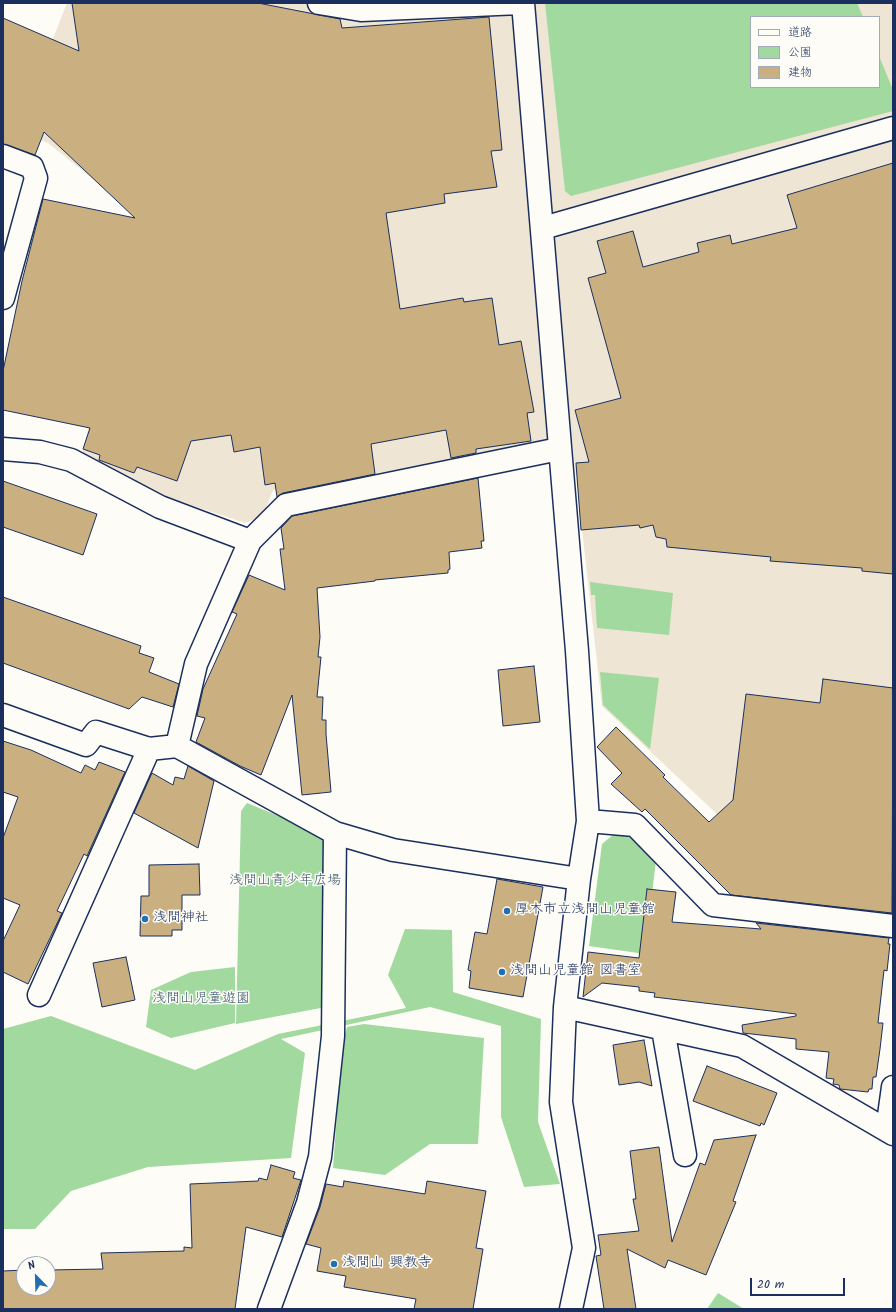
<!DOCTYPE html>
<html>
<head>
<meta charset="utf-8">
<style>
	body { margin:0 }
	#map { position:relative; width:896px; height:1312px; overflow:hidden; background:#fdfcf7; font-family:Kalam,"Klee One",sans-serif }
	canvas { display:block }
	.frame { position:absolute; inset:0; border:4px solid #1b2f5e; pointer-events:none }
	.legend { position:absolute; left:750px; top:16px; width:130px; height:72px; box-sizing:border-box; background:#fdfcf7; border:1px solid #a3aaba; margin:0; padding:5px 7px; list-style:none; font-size:12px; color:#1b2f5e }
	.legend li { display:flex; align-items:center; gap:8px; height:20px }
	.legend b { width:20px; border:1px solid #a3aaba }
	.north { position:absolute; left:16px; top:1256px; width:40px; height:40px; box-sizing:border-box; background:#fdfcf7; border:1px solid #a3aaba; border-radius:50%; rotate:337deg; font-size:11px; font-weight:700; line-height:16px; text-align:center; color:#1b2f5e }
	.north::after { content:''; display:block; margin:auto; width:14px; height:18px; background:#1f6fb2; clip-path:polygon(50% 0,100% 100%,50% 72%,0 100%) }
	.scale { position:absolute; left:750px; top:1278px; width:95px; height:18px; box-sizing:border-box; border:2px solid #1b2f5e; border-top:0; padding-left:5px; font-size:12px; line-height:14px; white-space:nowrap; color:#1b2f5e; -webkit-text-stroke:3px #fdfcf7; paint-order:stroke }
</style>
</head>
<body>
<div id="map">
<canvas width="896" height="1312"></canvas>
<div class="frame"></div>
<ul class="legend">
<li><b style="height:5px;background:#fdfcf7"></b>道路</li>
<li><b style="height:11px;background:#a1d99e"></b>公園</li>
<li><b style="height:11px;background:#cab081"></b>建物</li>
</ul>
<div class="north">N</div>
<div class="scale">20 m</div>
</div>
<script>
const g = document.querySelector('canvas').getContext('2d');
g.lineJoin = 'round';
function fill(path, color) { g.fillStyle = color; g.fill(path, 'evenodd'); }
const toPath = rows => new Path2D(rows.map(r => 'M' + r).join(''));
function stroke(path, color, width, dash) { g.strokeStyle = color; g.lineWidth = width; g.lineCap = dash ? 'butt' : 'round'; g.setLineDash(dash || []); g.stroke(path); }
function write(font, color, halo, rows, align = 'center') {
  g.font = font + ' Kalam,"Klee One",sans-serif'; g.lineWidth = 3; g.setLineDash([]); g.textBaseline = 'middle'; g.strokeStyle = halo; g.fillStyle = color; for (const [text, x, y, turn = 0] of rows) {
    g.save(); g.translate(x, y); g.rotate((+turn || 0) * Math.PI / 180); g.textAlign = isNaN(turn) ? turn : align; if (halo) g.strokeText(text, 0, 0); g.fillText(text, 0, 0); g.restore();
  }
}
const built = toPath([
	[67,3,893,3,893,849,736,832,602,706,572,441,273,490,263,516,245,523,161,495,82,455,138,215,48,143,17,130],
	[751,17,879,17,879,87,751,87]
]);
const green = toPath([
	[545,3,857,3,863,17,751,17,751,87,879,87,879,56,893,90,893,111,571,196,565,191],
	[590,582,673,593,669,635,597,628,595,595,591,595],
	[600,672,659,678,650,749,603,705],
	[247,803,332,838,326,1007,236,1024,241,811],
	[614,834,631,836,656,860,645,954,589,946,602,844],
	[405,929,452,930,453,992,541,1019,538,1122,560,1184,524,1187,501,1117,501,1026,430,1007,281,1039,305,1053,291,1158,148,1167,71,1191,35,1229,3,1229,3,1029,51,1016,195,1070,278,1034,406,1008,388,975],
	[235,967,235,1023,171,1038,146,1027,151,990,191,972],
	[364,1024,484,1038,478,1144,430,1144,385,1175,333,1168,342,1047,347,1027],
	[718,1293,744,1309,707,1309]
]);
const building = toPath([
	[72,3,258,3,340,19,342,28,489,17,502,150,491,151,497,187,444,194,445,203,386,213,400,309,463,298,464,302,492,298,499,345,521,341,534,412,527,413,531,441,476,449,476,453,451,458,446,430,371,444,375,474,283,493,277,497,275,483,265,485,260,447,234,452,231,435,191,441,177,481,137,467,134,473,99,460,100,455,83,449,90,428,3,410,3,371,22,281,43,199,135,218,44,132,35,155,3,144,3,18,79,51,72,3],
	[893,163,893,574,862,571,862,568,770,561,771,557,667,547,666,539,656,537,653,525,640,528,639,525,581,530,576,463,589,462,575,410,621,398,588,278,606,273,597,241,633,231,643,267,699,252,697,243,730,235,732,244,797,228,787,195,893,163],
	[478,478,484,541,481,541,482,548,449,552,450,569,448,570,448,573,375,580,375,581,317,588,320,637,318,657,321,657,317,697,323,697,322,720,326,720,326,734,331,792,302,795,292,695,261,775,240,766,196,742,205,718,197,716,203,689,237,614,232,612,249,575,285,590,280,549,284,549,281,528,292,516,478,478],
	[3,481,97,514,83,555,3,527,3,481],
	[3,597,141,646,139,653,154,658,149,672,179,684,173,707,142,697,129,709,3,663,3,597],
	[534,666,540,722,503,726,498,670,534,666],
	[823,679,893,688,892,913,731,895,645,809,642,812,611,784,622,773,597,747,616,727,665,775,663,777,709,822,733,800,746,694,820,703,823,679],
	[3,741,31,750,81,773,85,765,95,770,99,762,125,772,87,856,84,854,57,911,62,913,28,984,3,972,3,941,20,905,3,898,3,838,18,797,3,792,3,741],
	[188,766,214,781,198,848,134,813,152,773,173,785,175,777,184,779,188,766],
	[199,864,200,895,182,895,182,930,172,930,172,936,140,936,141,896,149,896,149,865,199,864],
	[497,879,543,887,523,997,469,988,471,971,468,970,475,932,487,934,497,879],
	[647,889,676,892,672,922,761,929,756,923,889,938,888,944,890,944,887,971,884,970,878,1023,883,1023,880,1049,876,1077,873,1077,872,1089,869,1089,868,1092,840,1089,839,1085,833,1084,834,1079,826,1078,829,1052,796,1049,796,1039,743,1033,742,1025,796,1016,796,1014,654,997,655,993,639,991,639,987,602,983,583,997,588,952,639,958,647,889],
	[126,957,135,1000,102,1007,93,963,126,957],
	[644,1040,652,1086,639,1082,619,1085,613,1045,644,1040],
	[707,1066,777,1093,764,1125,761,1123,760,1126,693,1101,707,1066],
	[756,1135,733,1201,736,1202,706,1275,668,1260,665,1268,627,1249,636,1309,604,1309,596,1256,601,1255,598,1235,639,1231,633,1199,636,1199,630,1151,659,1147,672,1242,700,1163,705,1165,714,1140,756,1135],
	[271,1165,295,1172,293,1178,301,1180,282,1237,246,1227,235,1309,3,1309,3,1271,24,1270,24,1288,48,1288,48,1270,103,1269,101,1253,184,1251,184,1247,192,1248,190,1184,258,1181,259,1178,267,1180,271,1165],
	[344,1181,425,1194,427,1181,486,1191,476,1248,483,1249,473,1309,414,1309,416,1299,344,1287,346,1276,317,1271,321,1248,306,1244,320,1207,326,1184,343,1187,344,1181]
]);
const minor = toPath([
	[319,3,361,10,520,3],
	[523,3,577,651,588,821,579,879,565,1007,561,1102,584,1248,571,1309],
	[3,156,32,167,36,178,3,298],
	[543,228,893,128],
	[3,449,40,452,71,460,160,507,250,541],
	[3,715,86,745,96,732,149,749,177,746,335,833,393,850,579,879],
	[177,746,196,664,250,541,286,505,559,449],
	[588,821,635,825,713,905,893,926],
	[39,995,149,749],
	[565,1007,742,1046,893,1134],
	[663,1029,685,1155],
	[887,1130,893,1087],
	[269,1309,308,1203,320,1157,333,1036,335,833]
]);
const markers = [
	[507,911,4,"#1f6fb2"],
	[145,919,4,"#1f6fb2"],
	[502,972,4,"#1f6fb2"],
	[334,1264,4,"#1f6fb2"]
];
const parkNames = [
	["浅間山青少年広場",285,882],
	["浅間山児童遊園",201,1000]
];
const poiNames = [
	["厚木市立浅間山児童館",515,911],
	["浅間神社",153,919],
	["浅間山児童館 図書室",510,972],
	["浅間山 興教寺",342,1264]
];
fill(built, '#eee5d4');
fill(green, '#a1d99e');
fill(building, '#cab081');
stroke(building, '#1b2f5e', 1);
stroke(minor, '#1b2f5e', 25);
stroke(minor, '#fdfcf7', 22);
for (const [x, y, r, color] of markers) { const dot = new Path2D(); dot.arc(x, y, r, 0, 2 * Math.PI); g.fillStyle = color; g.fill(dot); stroke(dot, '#fdfcf7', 1.5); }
write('14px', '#3c5a6e', '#fdfcf7', parkNames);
write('14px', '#1b2f5e', '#fdfcf7', poiNames, 'left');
</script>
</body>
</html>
